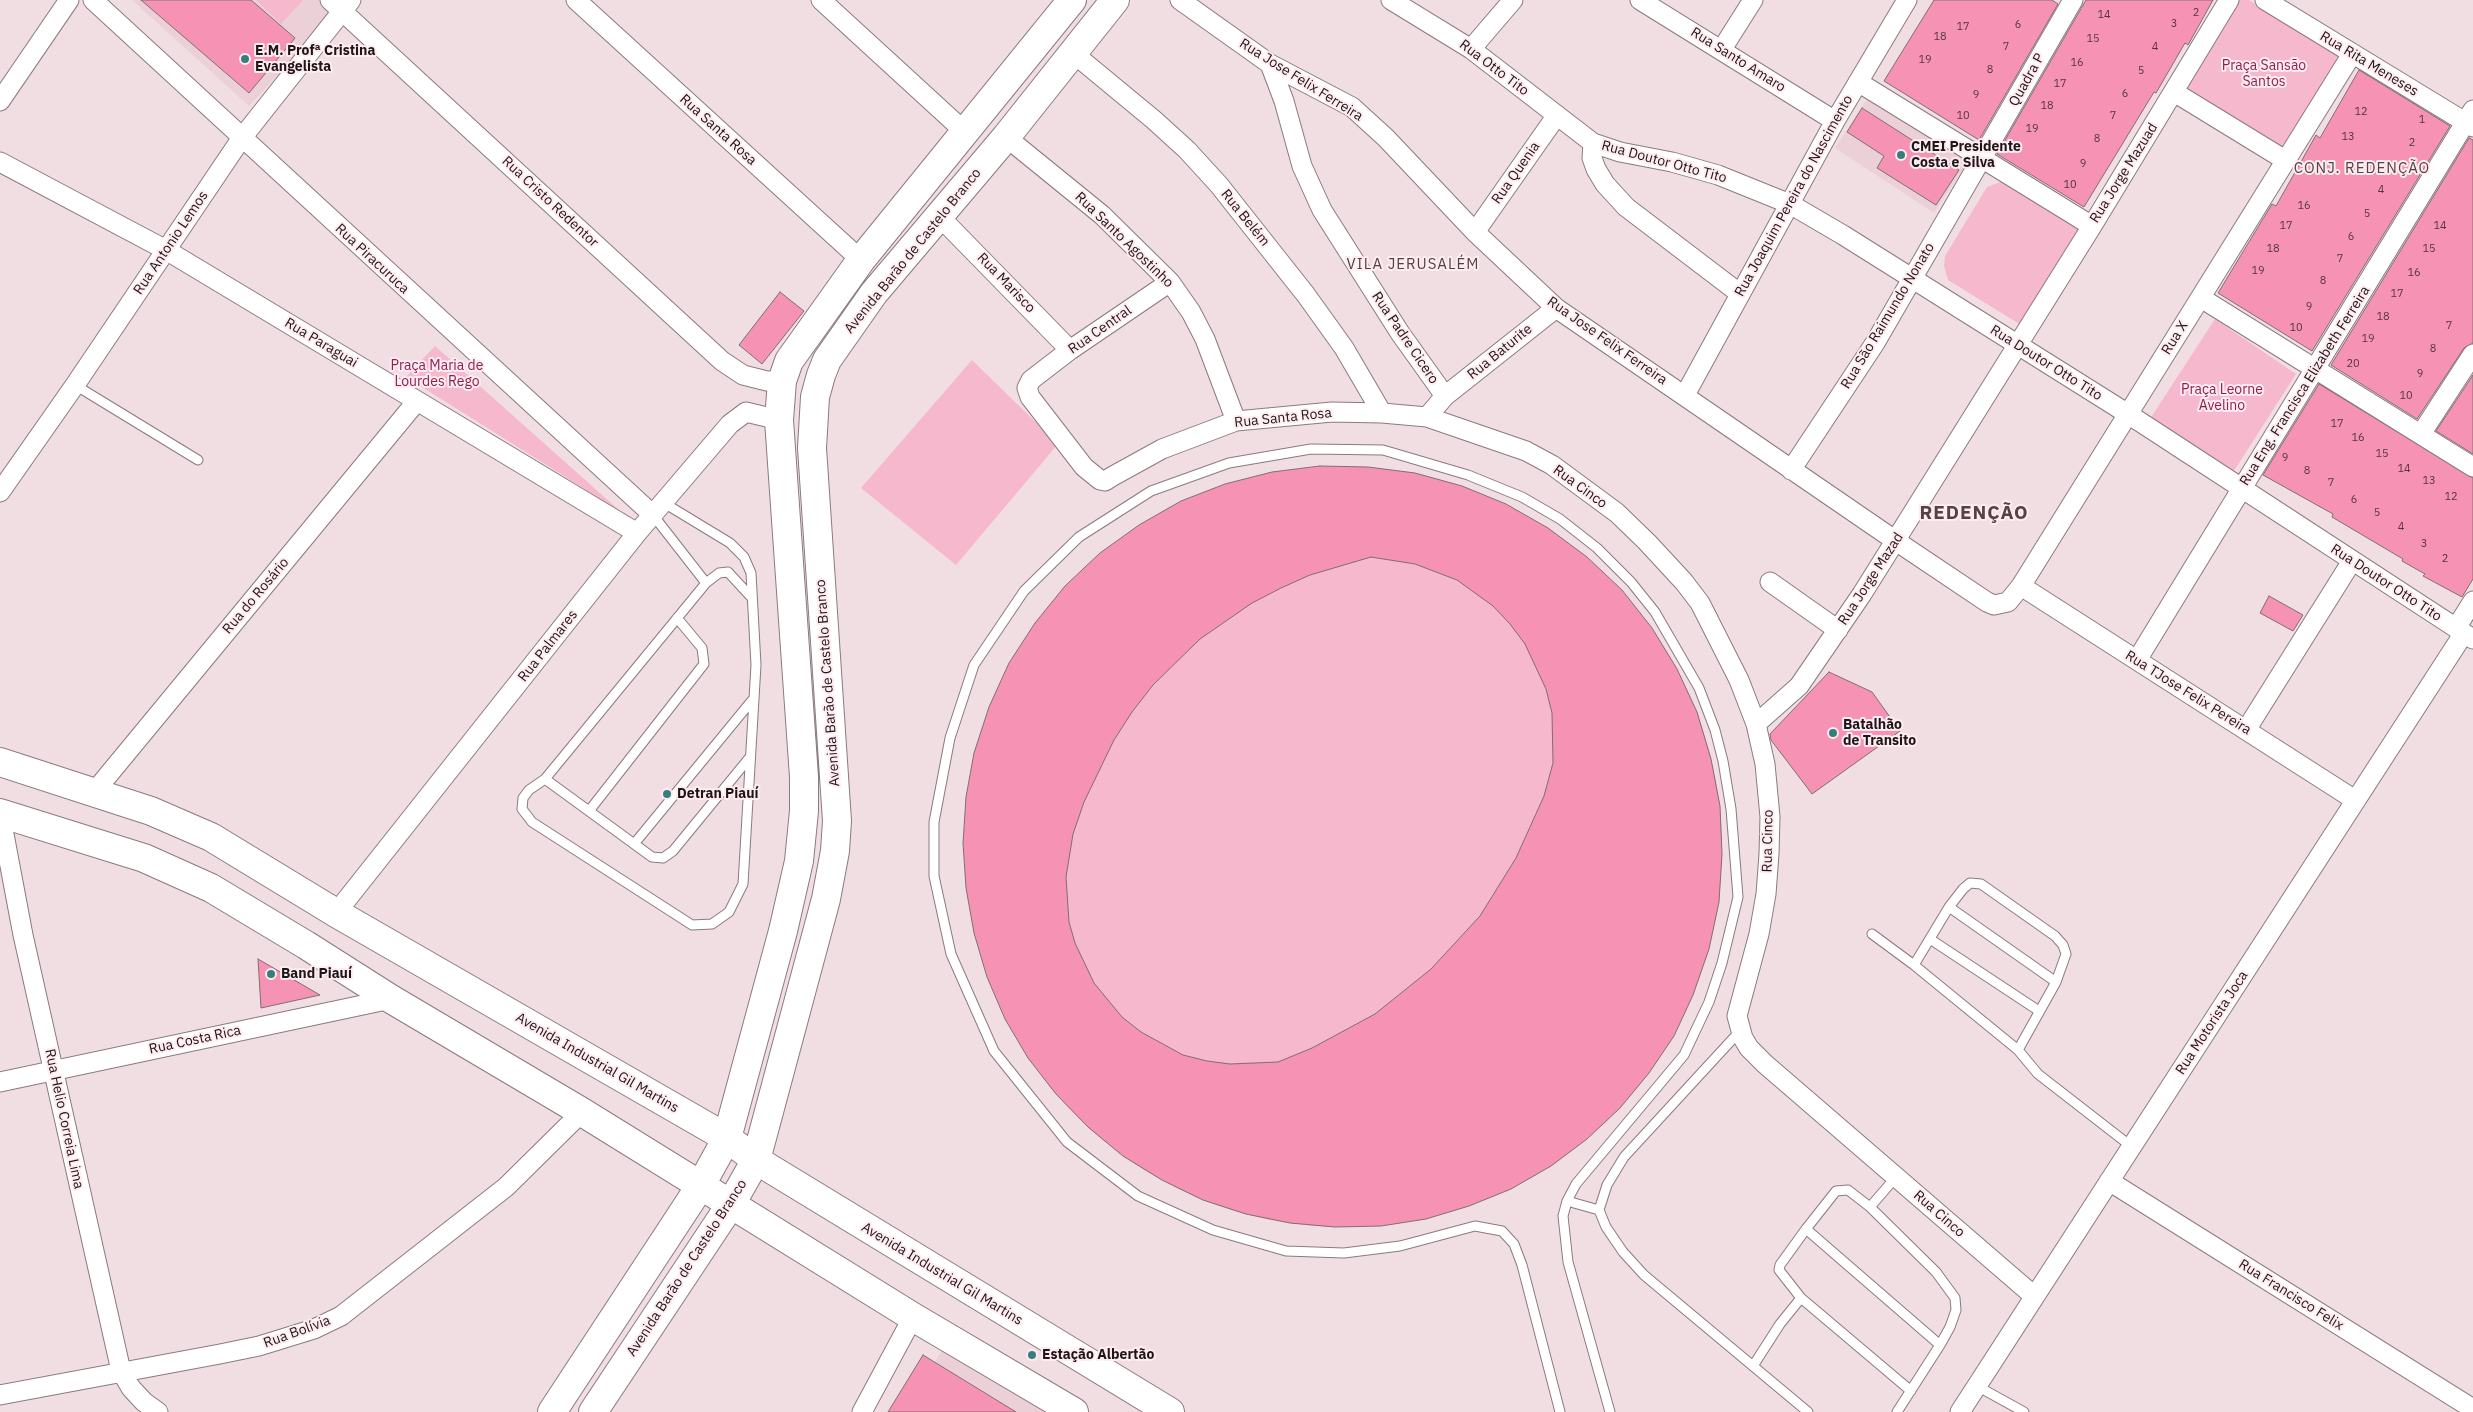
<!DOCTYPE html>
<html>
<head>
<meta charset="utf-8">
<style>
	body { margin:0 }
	canvas { display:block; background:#f1dee3 }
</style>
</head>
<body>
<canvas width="2473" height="1412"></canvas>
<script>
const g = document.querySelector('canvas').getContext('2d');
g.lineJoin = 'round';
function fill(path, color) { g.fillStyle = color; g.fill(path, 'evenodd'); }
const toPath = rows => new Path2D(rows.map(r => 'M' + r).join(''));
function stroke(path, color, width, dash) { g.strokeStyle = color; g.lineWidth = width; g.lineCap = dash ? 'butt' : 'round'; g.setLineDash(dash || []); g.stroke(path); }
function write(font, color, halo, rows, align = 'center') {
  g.font = font + ' "IBM Plex Sans",sans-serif'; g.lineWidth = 4; g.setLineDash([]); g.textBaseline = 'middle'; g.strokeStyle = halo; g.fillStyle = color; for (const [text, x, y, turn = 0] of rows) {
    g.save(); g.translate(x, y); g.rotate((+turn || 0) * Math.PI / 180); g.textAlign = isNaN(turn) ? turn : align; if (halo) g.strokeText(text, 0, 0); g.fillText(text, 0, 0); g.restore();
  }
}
const built = toPath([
	[132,0,321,0,335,13,249,106],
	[1869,96,1968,162,1934,213,1835,148],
	[942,1350,1044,1412,905,1412]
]);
const green = toPath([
	[256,0,303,0,281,24],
	[2239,0,2249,0,2347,60,2286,154,2182,85],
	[2003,181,2081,228,2021,325,1948,280,1944,266,1945,256,1987,187],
	[2215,319,2296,374,2230,477,2148,422],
	[435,346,620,511,406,377],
	[972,360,1058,444,956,565,861,488],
	'966 849a378 378 0 1 1 756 0a378 378 0 1 1-756 0Z'
]);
const building = toPath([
	[141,0,251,0,295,38,249,93,141,0],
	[1934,0,2052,0,2058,4,1979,140,1884,81,1934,0],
	[2086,0,2213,0,2188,45,2185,43,2156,93,2154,92,2084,207,1997,154,2086,0],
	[2359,70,2450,126,2312,351,2218,293,2272,204,2276,206,2316,135,2320,138,2359,70],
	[1862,108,1959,170,1936,205,1877,168,1884,156,1847,132,1862,108],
	[2469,138,2473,140,2473,343,2464,348,2417,419,2331,365,2469,138],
	[780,292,804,311,762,364,739,345,780,292],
	[2473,375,2473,454,2436,431,2473,375],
	[2319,384,2473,478,2473,579,2462,597,2423,576,2425,574,2402,561,2403,559,2332,517,2333,514,2263,475,2319,384],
	[1320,466,1368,467,1415,473,1462,486,1506,504,1548,528,1587,557,1622,590,1652,628,1677,669,1697,712,1711,759,1720,806,1722,854,1719,902,1709,949,1693,995,1674,1036,1649,1073,1620,1108,1587,1139,1551,1166,1511,1189,1469,1206,1426,1219,1381,1226,1335,1227,1290,1223,1246,1214,1203,1200,1162,1180,1123,1156,1088,1127,1056,1094,1028,1058,1005,1019,987,977,974,933,966,888,963,843,966,797,974,753,989,707,1009,663,1035,623,1065,586,1100,553,1139,525,1181,501,1225,484,1272,472,1320,466],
	[1371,557,1415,564,1457,580,1493,606,1510,624,1525,644,1546,689,1552,713,1553,763,1544,796,1516,858,1480,916,1431,969,1375,1014,1312,1048,1278,1062,1230,1064,1207,1061,1183,1055,1141,1032,1122,1017,1094,983,1075,943,1069,922,1066,877,1073,834,1084,802,1114,740,1132,712,1153,685,1200,639,1252,603,1281,588,1310,575,1371,557],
	[2269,596,2303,615,2293,631,2260,613,2269,596],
	[1829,672,1872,692,1900,731,1812,794,1771,740,1770,734,1829,672],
	[258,959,320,995,261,1008,258,959],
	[923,1355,1016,1412,888,1412,923,1355]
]);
const lane = toPath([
	[75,385,198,460],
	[653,515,706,583,545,779,529,790,523,798,522,809,532,822,692,925,712,924,729,912,743,884,756,665,751,573,744,557,730,543,664,503],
	[706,583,719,573,728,572,752,598],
	[545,779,652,857,663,858,673,851,750,757],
	[589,811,704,664,702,648,677,618],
	[634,844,754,698],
	[1949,907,2056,982],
	[1872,934,1914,965,2018,1050,2038,1074,2132,1147],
	[1930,939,2039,1011],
	[1914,965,1949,907,1963,889,1970,883,1981,884,2055,936,2063,945,2066,954,2056,982,2018,1050],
	[1740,1031,1624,1157,1607,1185,1599,1210,1606,1227,1623,1252,1644,1275,1808,1412],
	[1567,1201,1599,1210],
	[1870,1207,1896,1177],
	[1806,1229,1940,1345],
	[1753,1366,1780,1324,1801,1298],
	[1977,1386,2024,1412],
	[1560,1412,1522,1265,1514,1244,1502,1231,1475,1226,1400,1246,1344,1253,1286,1251,1213,1230,1138,1196,1067,1142,994,1051,951,954,934,876,934,822,950,738,974,665,1024,591,1079,537,1151,491,1229,463,1311,449,1383,450,1468,475,1522,497,1560,519,1597,548,1631,582,1655,612,1699,688,1715,730,1723,761,1731,809,1738,897,1722,963,1709,1002,1684,1055,1576,1184,1567,1201,1563,1216,1568,1262,1610,1412],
	[1897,1412,1940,1345,1950,1327,1956,1310,1955,1298,1936,1272,1870,1207,1848,1190,1836,1191,1806,1229,1780,1265,1779,1270,1801,1298,1911,1391]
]);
const street = toPath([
	[93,0,653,515],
	[330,0,722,361,743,375,767,381,782,381],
	[576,0,861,260],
	[821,0,965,132],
	[1180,0,1270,64,1352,107,1386,138,1475,232,1556,308,1896,541,1987,602,1994,605,2008,602,2021,586,2352,54],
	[1391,0,1471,49,1593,143,1620,152,1672,162,1718,175,1790,204,1843,235,2128,414,2473,639],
	[1640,0,1835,121],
	[2265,0,2473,127],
	[1471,49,1513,0],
	[1722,49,1753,0],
	[1073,53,1154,120,1187,150,1219,185,1306,295,1344,348,1382,413],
	[1270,64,1284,101,1302,166,1322,210,1400,333,1445,396,1427,417],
	[1858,82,2092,226],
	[2174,92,2285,160],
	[0,101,69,0],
	[1006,137,1102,215,1170,282,1191,312,1205,339,1236,421],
	[1593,143,1592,158,1596,169,1605,184,1626,207,1739,293],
	[0,162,166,250,637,533],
	[940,217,1070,350],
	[1475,232,1557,115],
	[1170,282,1070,350,1031,380,1027,388,1030,397,1084,467,1100,480,1105,481,1113,476,1162,449,1236,421,1332,412,1382,413,1427,417,1526,451,1552,465,1617,513,1647,542,1684,582,1700,603,1739,680,1756,724,1765,764,1770,817,1769,854,1766,894,1759,934,1737,1016,1743,1038,1749,1048,1765,1064,2034,1296],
	[2201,298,2473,467],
	[1685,395,1835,121,1907,0],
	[1445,396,1556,308],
	[2421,434,2473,354],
	[1791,470,1875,343,2073,0],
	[0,492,75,385,241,139,351,0],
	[1770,582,1838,630],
	[2021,586,2355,800],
	[2456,628,2473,601],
	[2137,660,2473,110],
	[1756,724,1799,686,1862,594,2092,226,2229,0],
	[2246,730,2352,561],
	[95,791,417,401],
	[0,813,23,935,121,1371,131,1388,144,1402,158,1412],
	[336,913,637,533,730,424,746,412,779,420],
	[0,1082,391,999],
	[2109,1181,2473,1409],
	[0,1395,220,1354,259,1346,314,1329,341,1316,506,1187,582,1112],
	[862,1412,913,1317],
	[1960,1412,2464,633]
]);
const primary = toPath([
	[0,762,151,811,211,837,336,913,727,1138,756,1160,1170,1412],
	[0,813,144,858,211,888,306,945,391,999,582,1112,913,1317,1074,1412],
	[552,1412,701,1185,727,1138,783,931,799,861,804,811,804,777,779,420,782,381,789,361,861,260,1072,0],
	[593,1412,731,1204,756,1160,826,899,835,851,837,821,812,448,815,397,821,375,827,360,874,293,1006,137,1115,0]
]);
const markers = [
	[245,59,5,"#367e7d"],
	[1901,155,5,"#367e7d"],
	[1833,733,5,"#367e7d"],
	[667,794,5,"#367e7d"],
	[271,974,5,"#367e7d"],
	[1032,1355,5,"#367e7d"]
];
const numberNames = [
	["2",2196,13],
	["14",2104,15],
	["3",2174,24],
	["6",2018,25],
	["17",1963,27],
	["18",1940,37],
	["15",2093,39],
	["7",2006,47],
	["4",2155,47],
	["19",1925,60],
	["16",2077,63],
	["8",1990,70],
	["5",2141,71],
	["17",2060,84],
	["6",2125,94],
	["9",1976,95],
	["18",2047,106],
	["12",2361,112],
	["10",1963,116],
	["7",2113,116],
	["1",2422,120],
	["19",2032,129],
	["13",2348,137],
	["8",2097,139],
	["2",2412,143],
	["9",2083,164],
	["10",2070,185],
	["4",2381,190],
	["16",2304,206],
	["5",2367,214],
	["17",2286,226],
	["14",2440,226],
	["6",2351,237],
	["18",2273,249],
	["15",2429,249],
	["7",2340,259],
	["19",2258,271],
	["16",2414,273],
	["8",2323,281],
	["17",2397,294],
	["9",2309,307],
	["18",2383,317],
	["7",2449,326],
	["10",2296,328],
	["19",2368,339],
	["8",2433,349],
	["20",2353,364],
	["9",2420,374],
	["10",2406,396],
	["17",2337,424],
	["16",2358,438],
	["15",2382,454],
	["9",2285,458],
	["14",2404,469],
	["8",2307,471],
	["13",2429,481],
	["7",2331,483],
	["12",2451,497],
	["6",2354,500],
	["5",2377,513],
	["4",2401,527],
	["3",2424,544],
	["2",2445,559]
];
const poiNames = [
	["E.M. Profª Cristina",255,51],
	["Evangelista",255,67],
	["CMEI Presidente",1911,147],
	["Costa e Silva",1911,163],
	["Batalhão",1843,725],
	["de Transito",1843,741],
	["Detran Piauí",677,794],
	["Band Piauí",281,974],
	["Estação Albertão",1042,1355]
];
const streetNames = [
	["Rua Santo Amaro",1738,60,32],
	["Rua Rita Meneses",2369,64,31],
	["Rua Otto Tito",1494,68,37],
	["Rua Jose Felix Ferreira",1301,80,32],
	["Quadra P",2027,80,-61],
	["Rua Santa Rosa",718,130,42],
	["Rua Doutor Otto Tito",1664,162,15],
	["Rua Quenia",1516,173,-55],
	["Rua Jorge Mazuad",2124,173,-58],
	["Rua Joaquim Pereira do Nascimento",1794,196,-61],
	["Rua Cristo Redentor",550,202,43],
	["Rua Belém",1245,218,51],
	["Rua Santo Agostinho",1124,240,44],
	["Rua Antonio Lemos",171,243,-56],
	["Avenida Barão de Castelo Branco",913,251,-51],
	["Rua Piracuruca",372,259,43],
	["Rua Marisco",1006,283,46],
	["Rua São Raimundo Nonato",1888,316,-59],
	["Rua Central",1100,330,-35],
	["Rua Padre Cicero",1405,338,56],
	["Rua X",2175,338,-58],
	["Rua Jose Felix Ferreira",1607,341,35],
	["Rua Paraguai",321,343,31],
	["Rua Baturite",1500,352,-39],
	["Rua Doutor Otto Tito",2046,363,32],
	["Rua Eng. Francisca Elizabeth Ferreira",2305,386,-58],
	["Rua Santa Rosa",1283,418,-6],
	["Rua Cinco",1580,487,36],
	["Rua Jorge Mazad",1871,579,-57],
	["Rua Doutor Otto Tito",2386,583,33],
	["Rua do Rosário",256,596,-50],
	["Rua Palmares",548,646,-52],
	["Avenida Barão de Castelo Branco",828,683,-94],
	["Rua TJose Felix Pereira",2188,693,32],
	["Rua Cinco",1768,841,-89],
	["Rua Motorista Joca",2212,1023,-57],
	["Rua Costa Rica",195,1040,-12],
	["Avenida Industrial Gil Martins",597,1063,30],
	["Rua Helio Correia Lima",64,1119,78],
	["Rua Cinco",1939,1214,41],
	["Avenida Barão de Castelo Branco",687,1268,-57],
	["Avenida Industrial Gil Martins",942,1274,31],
	["Rua Francisco Felix",2291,1295,32],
	["Rua Bolívia",297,1332,-20]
];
const parkNames = [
	["Praça Sansão",2264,66],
	["Santos",2264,82],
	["Praça Maria de",437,366],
	["Lourdes Rego",437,382],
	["Praça Leorne",2222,390],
	["Avelino",2222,406]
];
const neighbourhoodNames = [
	["CONJ. REDENÇÃO",2362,169],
	["VILA JERUSALÉM",1413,265]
];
const districtNames = [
	["REDENÇÃO",1974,514]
];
fill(built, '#ecd0d8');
fill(green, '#f6b8cc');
fill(building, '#f693b5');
stroke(building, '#7f6e73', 1);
stroke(lane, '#8b7a7f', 11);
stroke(street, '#8b7a7f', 21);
stroke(primary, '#8b7a7f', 30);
stroke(lane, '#fff', 9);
stroke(street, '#fff', 19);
stroke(primary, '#fff', 28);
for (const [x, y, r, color] of markers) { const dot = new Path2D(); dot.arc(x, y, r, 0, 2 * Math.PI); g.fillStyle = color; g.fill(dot); stroke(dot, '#ffebf0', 2); }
write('11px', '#53353f', null, numberNames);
write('bold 14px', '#1d1618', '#ffebf0', poiNames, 'left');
write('14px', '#1d1618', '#ffebf0', streetNames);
write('14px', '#901e52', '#ffebf0', parkNames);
g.letterSpacing = '1px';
write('15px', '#524347', '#ffebf0', neighbourhoodNames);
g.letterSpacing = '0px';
g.letterSpacing = '1px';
write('bold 19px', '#524347', '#ffebf0', districtNames);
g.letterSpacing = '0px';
</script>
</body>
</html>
